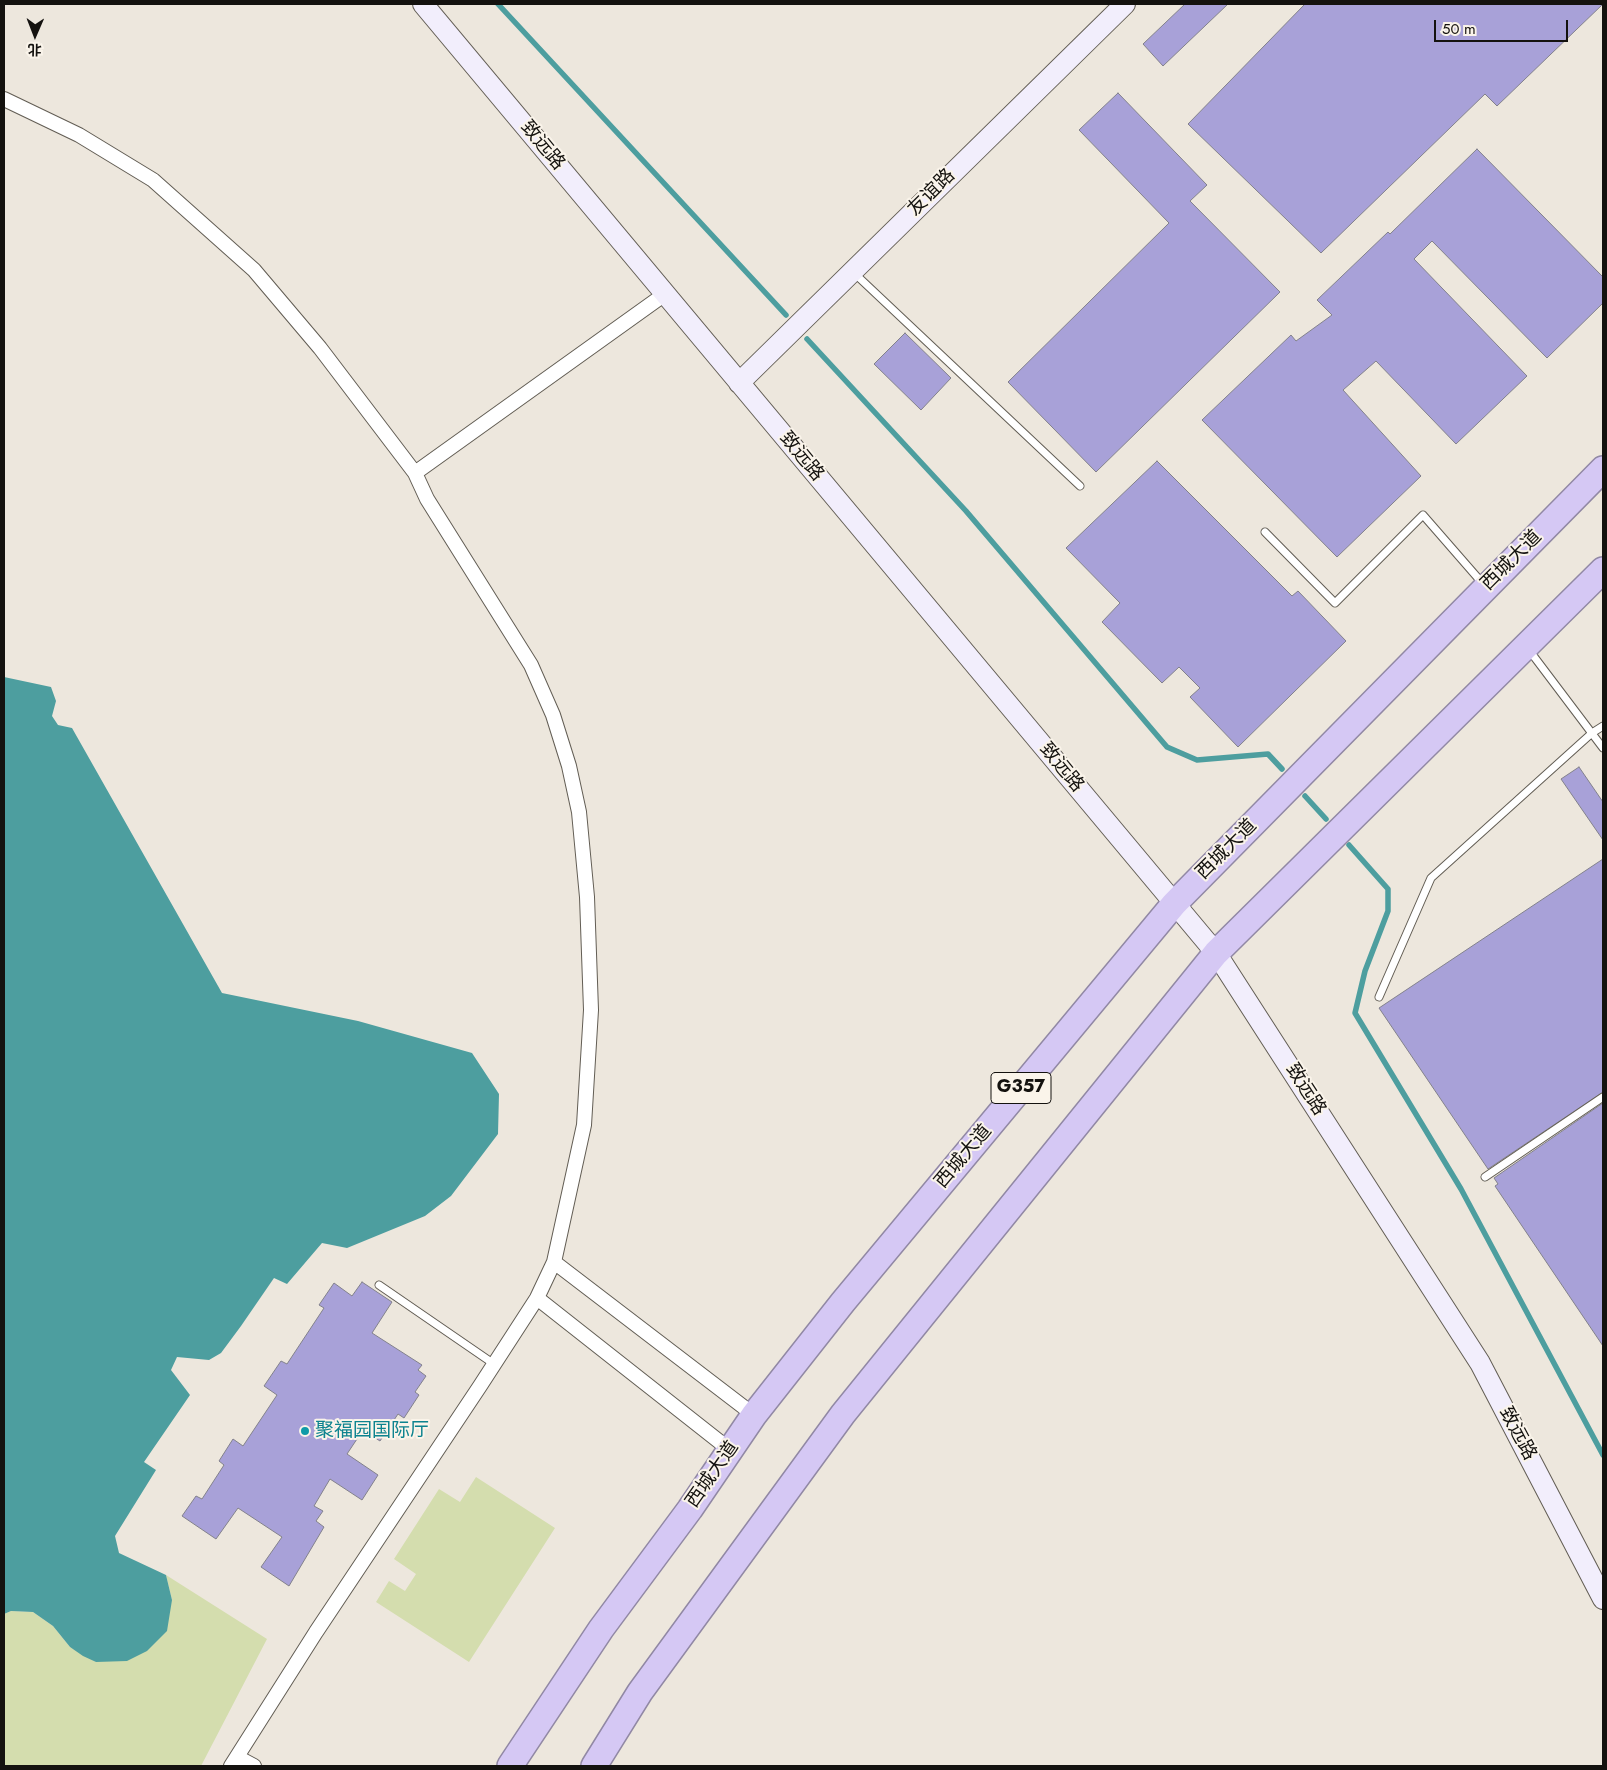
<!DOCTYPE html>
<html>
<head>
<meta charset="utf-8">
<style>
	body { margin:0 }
	#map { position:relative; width:1607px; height:1770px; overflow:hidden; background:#ede7dd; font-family:Jost,"Noto Sans SC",sans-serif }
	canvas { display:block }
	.frame { position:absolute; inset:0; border:5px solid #14120f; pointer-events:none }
	.north { position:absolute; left:10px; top:10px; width:50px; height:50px; -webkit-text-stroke:4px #faf4ea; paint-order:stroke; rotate:181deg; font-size:14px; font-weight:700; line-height:20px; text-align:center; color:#14120f }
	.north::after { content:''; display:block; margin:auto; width:18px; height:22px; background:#14120f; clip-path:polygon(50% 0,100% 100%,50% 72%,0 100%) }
	.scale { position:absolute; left:1434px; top:20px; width:134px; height:22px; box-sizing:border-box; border:2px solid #14120f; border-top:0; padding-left:6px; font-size:15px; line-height:18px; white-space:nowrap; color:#14120f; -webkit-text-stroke:4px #faf4ea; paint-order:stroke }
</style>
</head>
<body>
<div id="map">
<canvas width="1607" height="1770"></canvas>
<div class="frame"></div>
<div class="north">北</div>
<div class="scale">50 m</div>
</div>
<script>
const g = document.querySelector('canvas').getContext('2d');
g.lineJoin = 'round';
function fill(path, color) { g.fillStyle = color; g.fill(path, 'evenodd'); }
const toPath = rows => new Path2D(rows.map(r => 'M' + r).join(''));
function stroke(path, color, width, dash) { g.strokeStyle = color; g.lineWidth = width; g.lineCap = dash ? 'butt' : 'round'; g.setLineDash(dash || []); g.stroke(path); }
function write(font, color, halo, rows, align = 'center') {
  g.font = font + ' Jost,"Noto Sans SC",sans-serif'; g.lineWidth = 4; g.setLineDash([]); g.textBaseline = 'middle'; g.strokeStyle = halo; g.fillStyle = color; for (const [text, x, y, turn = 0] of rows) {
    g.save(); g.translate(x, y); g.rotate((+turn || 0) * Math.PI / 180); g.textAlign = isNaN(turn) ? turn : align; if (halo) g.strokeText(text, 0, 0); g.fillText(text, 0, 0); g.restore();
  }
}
const green = toPath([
	[476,1477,555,1528,469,1662,376,1602,389,1581,405,1591,416,1574,394,1559,439,1489,460,1502],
	[166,1575,267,1639,201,1766,4,1766,4,1614,11,1611,33,1612,53,1626,70,1647,96,1662,172,1600]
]);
const water = toPath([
	[4,677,51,687,56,701,52,716,58,725,72,728,222,993,358,1021,472,1053,499,1094,498,1134,451,1196,425,1216,347,1248,322,1243,287,1284,274,1278,241,1326,221,1353,209,1360,177,1357,171,1370,190,1395,144,1462,156,1470,115,1536,119,1553,166,1575,172,1600,167,1631,147,1651,127,1661,96,1662,83,1656,70,1647,53,1626,33,1612,11,1611,4,1614]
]);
const stream = toPath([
	[498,4,786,315],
	[807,339,966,511,1167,747,1197,760,1268,754,1282,769],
	[1305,796,1326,819],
	[1349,845,1388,889,1388,911,1365,971,1355,1013,1461,1189,1603,1455]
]);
const building = toPath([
	[1185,4,1228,4,1163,66,1143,44,1185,4],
	[1305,4,1603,4,1497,106,1485,94,1321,253,1188,124,1305,4],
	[1118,93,1207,185,1190,201,1280,292,1096,472,1008,382,1169,223,1079,130,1118,93],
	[1477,149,1603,277,1603,303,1547,358,1432,241,1414,259,1527,376,1456,444,1376,361,1343,390,1421,476,1337,557,1202,420,1291,335,1296,341,1332,315,1317,300,1388,232,1390,234,1477,149],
	[905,333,951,378,921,410,874,364,905,333],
	[1157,461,1292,596,1298,591,1346,641,1238,747,1190,697,1200,688,1179,667,1162,683,1102,622,1120,603,1066,548,1157,461],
	[1579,767,1603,802,1603,840,1561,779,1579,767],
	[1603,859,1603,1092,1488,1169,1379,1008,1603,859],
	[1603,1103,1603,1346,1495,1186,1498,1184,1494,1178,1603,1103],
	[362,1282,392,1302,372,1333,422,1365,418,1370,426,1376,415,1392,419,1395,404,1418,398,1414,380,1441,363,1430,347,1454,378,1475,362,1500,330,1479,314,1506,323,1511,316,1521,324,1527,289,1586,261,1567,282,1537,238,1508,216,1539,182,1516,196,1496,202,1499,224,1465,219,1461,233,1439,243,1446,277,1395,264,1386,281,1361,287,1364,324,1308,319,1305,334,1283,352,1296,362,1282]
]);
const lane = toPath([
	[853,272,1080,486],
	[1265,532,1335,603,1423,515,1484,585],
	[1529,650,1603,748],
	[1379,997,1431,878,1592,733,1603,726],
	[1485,1177,1603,1097],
	[379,1285,494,1364]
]);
const street = toPath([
	[4,99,79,135,153,180,254,270,320,348,415,473,427,499,531,665,553,715,569,766,579,812,587,897,591,1010,584,1125,554,1262,537,1298,480,1386,316,1632,231,1766],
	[415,473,665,294],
	[554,1262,754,1415],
	[537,1298,730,1450],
	[237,1757,254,1766]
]);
const secondary = toPath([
	[423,4,1216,953,1480,1363,1603,1599],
	[739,383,1125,4]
]);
const highway = toPath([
	[510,1766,601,1629,690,1509,754,1415,843,1302,1174,904,1603,469],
	[594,1766,640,1692,843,1414,1216,953,1603,570]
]);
const markers = [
	[305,1431,5,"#0f9aa8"]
];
const shields = [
	[1021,1088,60]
];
const shieldNames = [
	["G357",1021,1088]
];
const streetNames = [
	["致远路",542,146,50],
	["友谊路",932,193,-45],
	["致远路",801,457,50],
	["西城大道",1512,561,-45],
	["致远路",1061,768,50],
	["西城大道",1227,850,-45],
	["致远路",1305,1090,57],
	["西城大道",964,1157,-50],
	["致远路",1517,1434,62],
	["西城大道",713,1475,-55]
];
const cultureNames = [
	["聚福园国际厅",315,1431]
];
fill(green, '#d4ddae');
fill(water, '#4d9e9f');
stroke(stream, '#4d9e9f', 5.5);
fill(building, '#a8a1d8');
stroke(building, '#82818b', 1);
stroke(lane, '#625d54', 9);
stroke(street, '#625d54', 16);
stroke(secondary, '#625d54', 22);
stroke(highway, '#9188a4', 28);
stroke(lane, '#fff', 7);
stroke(street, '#fff', 14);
stroke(secondary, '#f2eefc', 20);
stroke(highway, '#d5c8f4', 25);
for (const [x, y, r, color] of markers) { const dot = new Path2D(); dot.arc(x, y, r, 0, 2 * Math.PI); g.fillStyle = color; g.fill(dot); stroke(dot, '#faf4ea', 2); }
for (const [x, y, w] of shields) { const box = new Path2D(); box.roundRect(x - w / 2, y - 15.5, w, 31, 4); g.fillStyle = '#faf4ea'; g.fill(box); stroke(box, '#14120f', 1); }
write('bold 18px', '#14120f', null, shieldNames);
write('19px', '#14120f', '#faf4ea', streetNames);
write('19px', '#0d838f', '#faf4ea', cultureNames, 'left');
</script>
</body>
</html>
